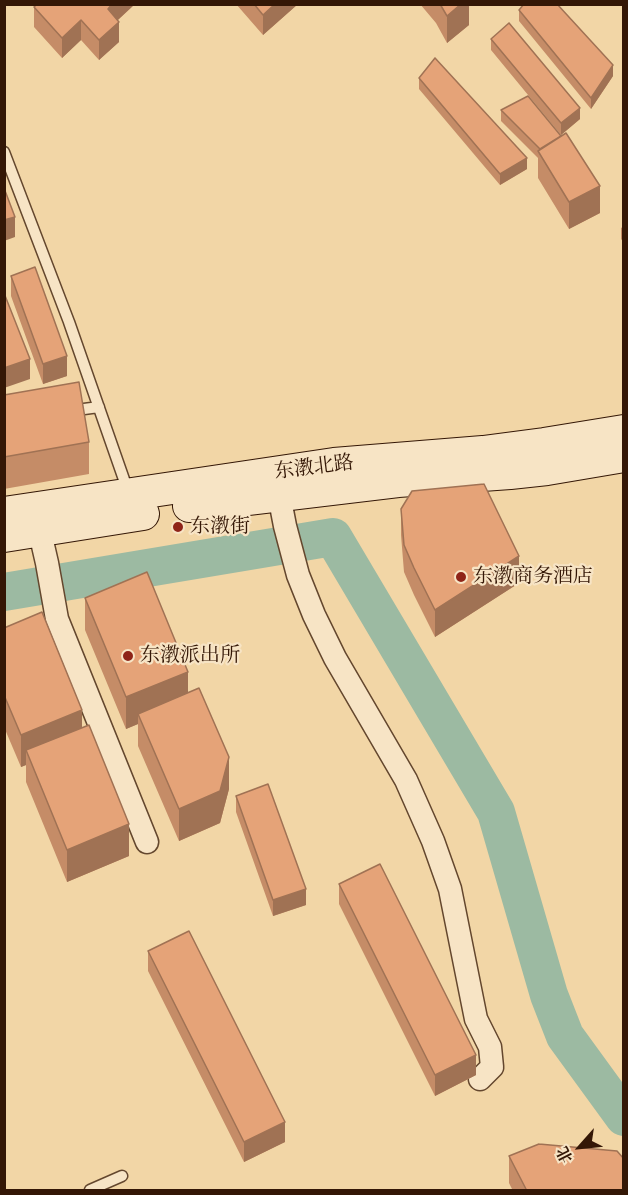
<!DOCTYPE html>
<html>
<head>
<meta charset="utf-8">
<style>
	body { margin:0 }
	#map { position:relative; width:628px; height:1195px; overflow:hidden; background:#f2d6a6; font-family:"Gentium Book Plus","Noto Serif SC",serif }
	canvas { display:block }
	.frame { position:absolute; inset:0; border:6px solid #341706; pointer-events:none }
	.north { position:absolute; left:550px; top:1117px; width:60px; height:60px; -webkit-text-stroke:4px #f7e4c5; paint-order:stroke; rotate:243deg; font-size:16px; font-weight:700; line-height:24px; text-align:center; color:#341706 }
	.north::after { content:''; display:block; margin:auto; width:21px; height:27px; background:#341706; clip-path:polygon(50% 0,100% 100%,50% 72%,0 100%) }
</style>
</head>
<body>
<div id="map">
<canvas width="628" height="1195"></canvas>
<div class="frame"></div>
<div class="north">北</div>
</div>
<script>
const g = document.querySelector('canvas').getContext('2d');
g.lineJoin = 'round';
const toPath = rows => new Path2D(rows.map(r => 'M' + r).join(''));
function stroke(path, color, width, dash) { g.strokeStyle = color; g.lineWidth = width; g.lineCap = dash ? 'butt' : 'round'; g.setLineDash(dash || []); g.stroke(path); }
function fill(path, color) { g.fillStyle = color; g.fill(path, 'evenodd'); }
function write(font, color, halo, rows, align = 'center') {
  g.font = font + ' "Gentium Book Plus","Noto Serif SC",serif'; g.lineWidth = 4.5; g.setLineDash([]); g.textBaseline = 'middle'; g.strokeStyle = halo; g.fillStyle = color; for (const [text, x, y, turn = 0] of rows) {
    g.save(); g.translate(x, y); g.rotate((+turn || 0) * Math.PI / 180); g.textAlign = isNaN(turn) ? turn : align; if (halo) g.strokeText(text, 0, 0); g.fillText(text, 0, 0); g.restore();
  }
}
const river = toPath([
	[4,592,333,537,496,812,549,995,565,1036,624,1117]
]);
const service = toPath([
	[4,152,69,322,128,491],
	[69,411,99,407],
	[90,1190,122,1176]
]);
const minor = toPath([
	[279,495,285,526,298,575,314,615,335,658,406,780,433,841,450,889,476,1019,490,1047,492,1067,480,1079],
	[36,515,47,563,57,619,147,842]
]);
const secondary = toPath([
	[189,506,398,481,510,473,547,469,624,456],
	[4,513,334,464,483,452,544,444,624,431],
	[4,536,143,514]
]);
const wall = toPath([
	[135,4,118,20,119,42,99,60,81,40,62,58,34,27,34,7],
	[236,4,298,4,263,35],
	[420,4,469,4,469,25,447,43,436,23],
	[519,10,613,76,591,109,519,21],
	[491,39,580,119,561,135,491,50],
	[419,78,527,169,500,185,419,89],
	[528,96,600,213,569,229,538,178,538,158,501,121,501,110],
	[624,226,624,243,621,239,621,228],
	[624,271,624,289,622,284,622,273],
	[11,276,67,376,43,384,11,296],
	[4,395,89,442,89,474,4,489],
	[401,509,519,583,435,637,414,595,404,572,401,535],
	[85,598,188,693,229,789,220,823,179,841,138,746,138,724,126,729,85,630],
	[4,628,82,727,129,856,67,882,26,782,26,765,21,767,4,727],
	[236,796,306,905,273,916,236,812],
	[339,884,476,1075,435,1096,339,904],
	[148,951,285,1142,244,1162,148,971],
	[509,1156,624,1191,513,1191,509,1183]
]);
const shadedWall = toPath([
	[112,4,135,4,108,29,108,9],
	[275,4,298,4,263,35,263,15],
	[461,4,469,4,469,25,447,43,447,16],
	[81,20,81,40,62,58,62,38],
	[119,22,119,42,99,60,99,40],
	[613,65,613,76,591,109,591,98],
	[580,108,580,119,561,135,561,123],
	[527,158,527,169,500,185,500,174],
	[600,186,600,213,569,229,569,202],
	[15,217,15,237,4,241,4,220],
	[67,356,67,376,43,384,43,364],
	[30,359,30,379,4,388,4,368],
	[519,556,519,583,435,637,435,610],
	[188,672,188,704,138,714,138,724,126,729,126,697],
	[82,710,82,742,26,750,26,765,21,767,21,735],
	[229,757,229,789,220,823,179,841,179,809],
	[129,824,129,856,67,882,67,850],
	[306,889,306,905,273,916,273,900],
	[476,1055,476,1075,435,1096,435,1075],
	[285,1122,285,1142,244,1162,244,1142]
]);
const building = toPath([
	[37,4,112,4,108,9,119,22,99,40,81,20,62,38,34,7,37,4],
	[254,4,275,4,263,15,254,4],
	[440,4,461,4,447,16,440,4],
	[524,4,557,4,613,65,591,98,519,10,524,4],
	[509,23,580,108,561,123,491,39,509,23],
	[435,58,527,158,500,174,419,78,435,58],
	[528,96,561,136,540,149,501,110,528,96],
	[566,133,600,186,569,202,538,151,566,133],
	[4,188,15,217,4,220,4,188],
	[35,267,67,356,43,364,11,276,35,267],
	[4,293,30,359,4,368,4,293],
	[79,382,89,442,4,457,4,395,79,382],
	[484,484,519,556,435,610,414,568,404,545,401,509,412,491,484,484],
	[147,572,188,672,126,697,85,598,147,572],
	[42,612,82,710,21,735,4,695,4,628,42,612],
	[199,688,229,757,220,791,179,809,138,714,199,688],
	[89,725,129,824,67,850,26,750,89,725],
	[268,784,306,889,273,900,236,796,268,784],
	[380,864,476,1055,435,1075,339,884,380,864],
	[189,931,285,1122,244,1142,148,951,189,931],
	[539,1144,617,1151,624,1159,624,1191,527,1191,509,1156,539,1144]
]);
const markers = [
	[178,527,6,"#8f2418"],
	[461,577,6,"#8f2418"],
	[128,656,6,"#8f2418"]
];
const streetNames = [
	["东漖北路",314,468,-7]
];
const poiNames = [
	["东漖街",190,527],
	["东漖商务酒店",473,577],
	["东漖派出所",140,656]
];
stroke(river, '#9cbaa2', 38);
stroke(service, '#64472e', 13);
stroke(minor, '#64472e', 25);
stroke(secondary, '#341706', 34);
stroke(service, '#f7e4c5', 10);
stroke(minor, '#f7e4c5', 22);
stroke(secondary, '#f7e4c5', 32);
fill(wall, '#c58c67');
fill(shadedWall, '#a07254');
fill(building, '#e5a378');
stroke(building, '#a07254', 1.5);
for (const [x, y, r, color] of markers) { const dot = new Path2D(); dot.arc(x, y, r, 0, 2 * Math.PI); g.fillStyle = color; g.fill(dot); stroke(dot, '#f7e4c5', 2); }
write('20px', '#341706', '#f7e4c5', streetNames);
write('20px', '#341706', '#f7e4c5', poiNames, 'left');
</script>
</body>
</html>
